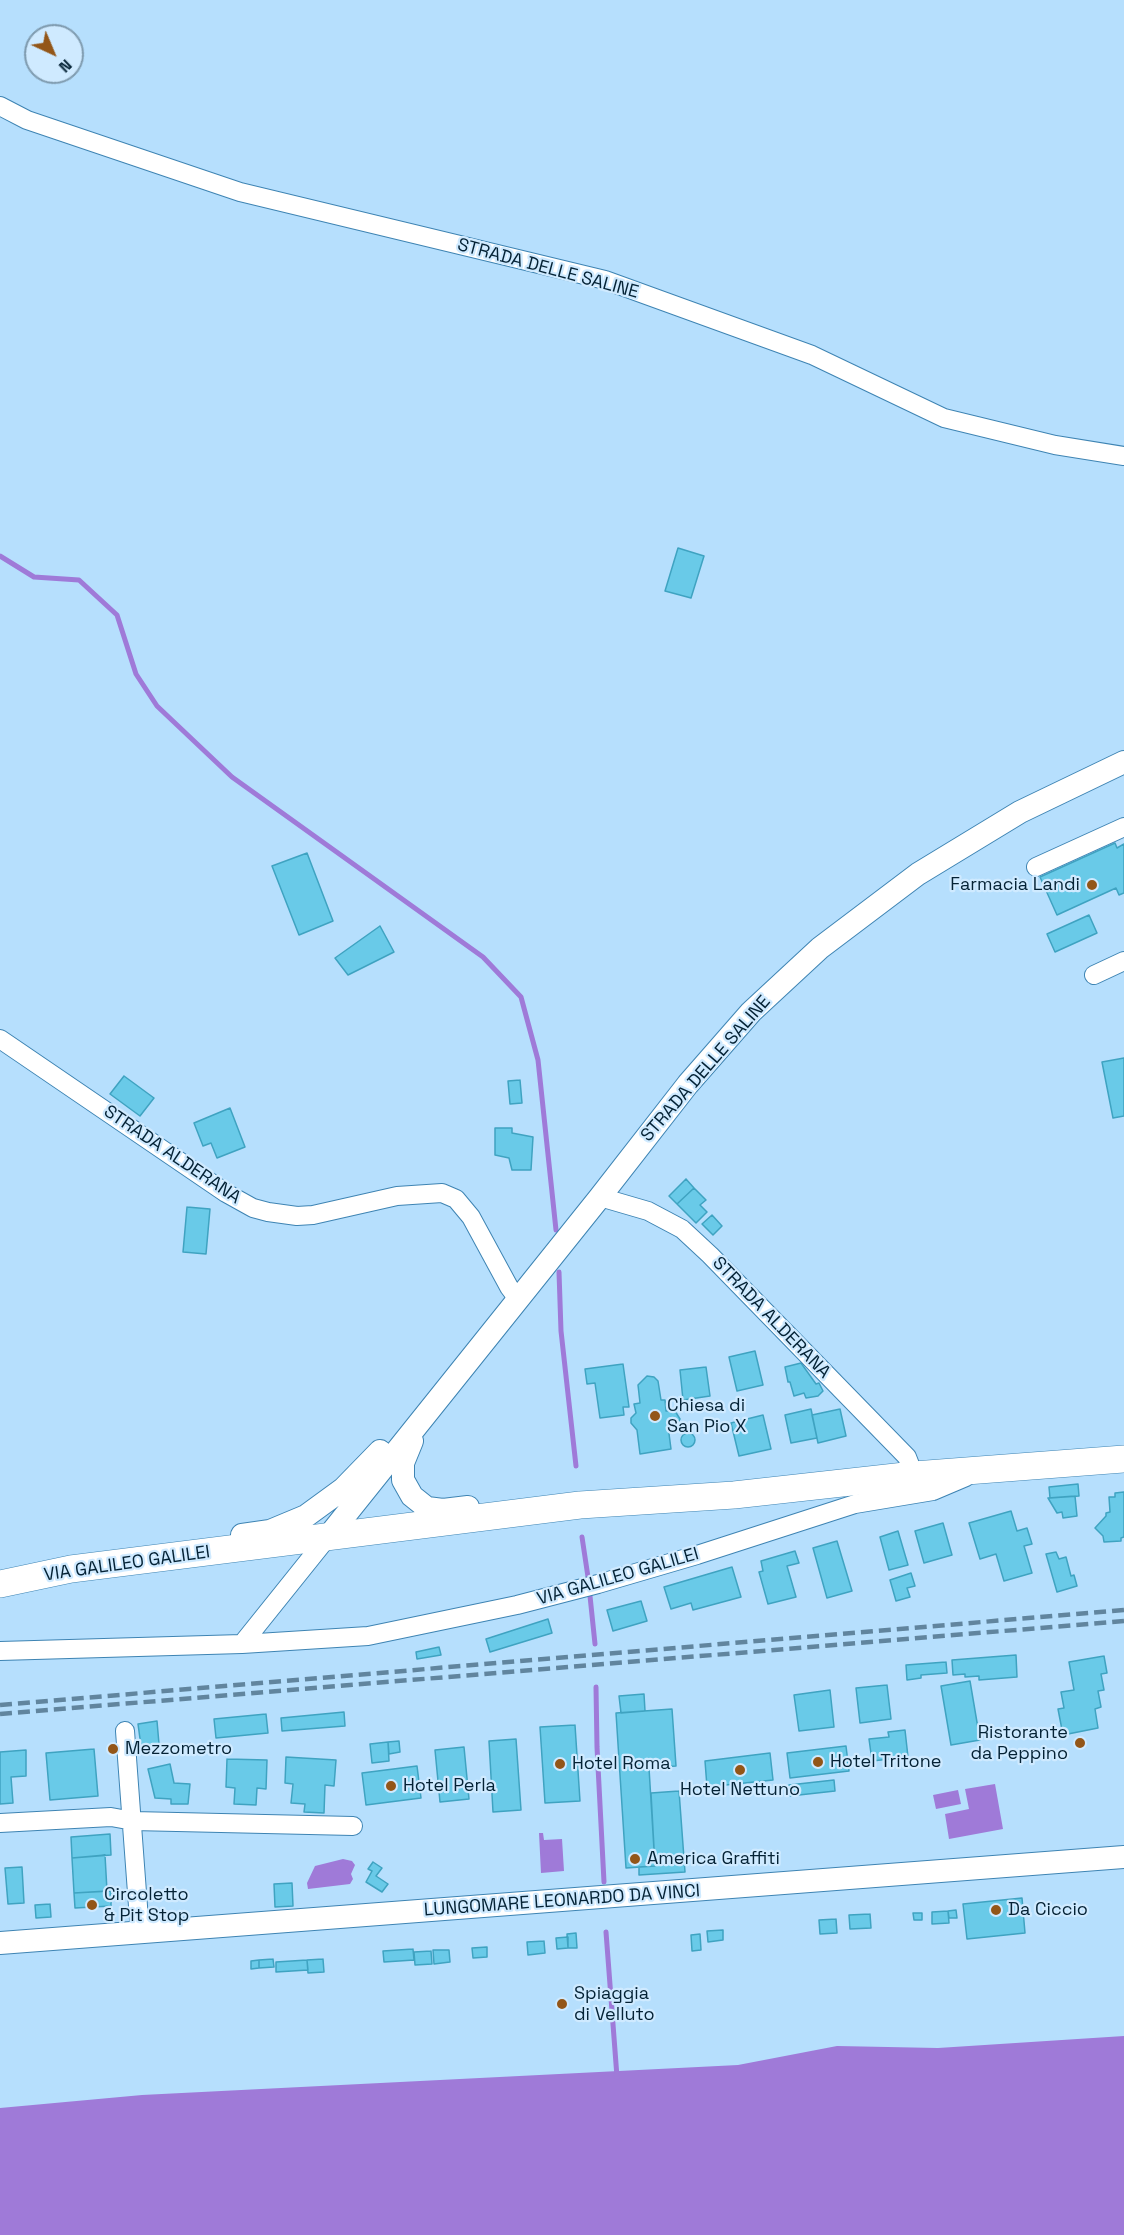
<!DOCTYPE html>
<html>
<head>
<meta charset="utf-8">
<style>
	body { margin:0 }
	#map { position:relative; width:1124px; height:2235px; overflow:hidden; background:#b6dffd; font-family:"Space Grotesk",sans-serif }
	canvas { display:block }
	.north { position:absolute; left:24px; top:24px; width:60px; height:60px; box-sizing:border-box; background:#cfeaff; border:2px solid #7e9aae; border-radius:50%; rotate:136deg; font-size:16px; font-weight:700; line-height:24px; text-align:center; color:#042235 }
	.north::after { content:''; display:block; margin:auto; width:21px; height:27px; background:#935618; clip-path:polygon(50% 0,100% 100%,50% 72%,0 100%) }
</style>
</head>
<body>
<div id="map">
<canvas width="1124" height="2235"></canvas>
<div class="north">N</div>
</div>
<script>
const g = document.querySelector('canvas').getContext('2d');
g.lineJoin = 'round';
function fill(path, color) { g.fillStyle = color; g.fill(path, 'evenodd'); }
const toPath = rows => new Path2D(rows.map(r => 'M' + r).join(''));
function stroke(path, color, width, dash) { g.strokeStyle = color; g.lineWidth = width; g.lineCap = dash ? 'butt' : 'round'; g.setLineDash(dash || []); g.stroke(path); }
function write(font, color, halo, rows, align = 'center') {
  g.font = font + ' "Space Grotesk",sans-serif'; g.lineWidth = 4.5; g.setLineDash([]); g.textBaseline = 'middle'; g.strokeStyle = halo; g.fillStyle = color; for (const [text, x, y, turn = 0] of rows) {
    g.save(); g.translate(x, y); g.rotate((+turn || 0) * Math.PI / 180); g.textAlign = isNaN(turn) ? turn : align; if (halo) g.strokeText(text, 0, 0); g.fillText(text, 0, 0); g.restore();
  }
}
const water = toPath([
	[995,1784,1003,1829,949,1839,945,1814,969,1809,965,1789],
	[958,1790,961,1804,936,1809,933,1795],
	[539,1833,543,1833,544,1840,562,1839,564,1871,541,1873],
	[343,1859,352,1861,355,1865,351,1874,353,1879,350,1884,308,1889,307,1883,315,1866],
	[1124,2036,1124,2235,0,2235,0,2108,142,2095,738,2065,837,2046,938,2048]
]);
const stream = toPath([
	[0,556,34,577,79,580,117,615,136,674,157,706,232,777,483,957,521,997,538,1060,556,1230],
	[559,1272,561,1331,576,1466],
	[582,1537,588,1577],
	[590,1596,595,1644],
	[596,1687,597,1747,604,1882],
	[606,1932,617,2077]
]);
const building = toPath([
	[678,548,704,556,691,598,665,591,678,548],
	[1115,843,1117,848,1124,844,1124,893,1119,895,1116,888,1057,915,1040,877,1115,843],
	[307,853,333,921,299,935,272,866,307,853],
	[1089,915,1097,933,1055,952,1047,934,1089,915],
	[380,926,394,952,348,975,335,958,380,926],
	[1124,1058,1124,1116,1113,1118,1102,1062,1124,1058],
	[124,1076,154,1098,140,1116,110,1094,124,1076],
	[520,1080,522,1103,510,1104,508,1081,520,1080],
	[230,1108,245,1147,217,1158,211,1143,203,1146,194,1123,230,1108],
	[495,1128,512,1128,512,1133,533,1137,531,1170,512,1170,509,1158,495,1155,495,1128],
	[686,1179,694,1188,677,1204,669,1196,686,1179],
	[694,1188,706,1200,700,1205,707,1212,696,1223,677,1204,694,1188],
	[187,1207,210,1209,206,1254,183,1252,187,1207],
	[712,1215,722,1226,713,1235,702,1224,712,1215],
	[755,1351,763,1385,737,1391,729,1357,755,1351],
	[801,1363,816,1384,819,1383,823,1391,818,1396,806,1398,804,1393,794,1396,790,1382,788,1382,785,1367,801,1363],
	[623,1364,629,1407,623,1407,624,1415,600,1418,595,1383,587,1384,585,1369,623,1364],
	[706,1367,710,1396,683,1400,680,1370,706,1367],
	[647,1376,654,1377,658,1381,661,1400,665,1400,666,1411,675,1411,680,1419,678,1423,668,1426,671,1449,640,1454,637,1430,631,1423,631,1418,636,1413,634,1404,640,1403,638,1385,647,1376],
	[811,1409,817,1438,791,1443,785,1415,811,1409],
	[840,1409,846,1436,818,1443,812,1415,840,1409],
	[763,1415,771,1449,739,1456,731,1423,763,1415],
	'681 1440a7 7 0 1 1 14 0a7 7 0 1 1-14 0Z',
	[1078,1484,1079,1496,1050,1498,1049,1487,1078,1484],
	[1124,1492,1124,1537,1121,1538,1121,1541,1104,1542,1103,1536,1095,1528,1106,1516,1106,1513,1110,1512,1109,1497,1115,1497,1115,1493,1124,1492],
	[1075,1496,1077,1516,1063,1518,1062,1512,1057,1513,1048,1498,1075,1496],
	[1011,1511,1017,1531,1027,1528,1032,1544,1024,1546,1032,1573,1004,1581,996,1554,980,1559,969,1523,1011,1511],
	[943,1523,952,1555,924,1563,915,1531,943,1523],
	[898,1531,908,1565,889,1570,880,1537,898,1531],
	[837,1541,852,1591,827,1598,813,1548,837,1541],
	[795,1551,799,1563,787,1566,796,1597,768,1604,759,1572,763,1571,761,1561,795,1551],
	[1056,1552,1059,1559,1066,1557,1071,1576,1074,1575,1077,1586,1057,1592,1046,1554,1056,1552],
	[732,1567,741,1597,693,1610,691,1603,671,1609,664,1587,732,1567],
	[911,1573,915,1586,907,1588,910,1597,896,1601,890,1580,911,1573],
	[641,1601,647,1621,613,1631,607,1610,641,1601],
	[548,1619,552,1633,490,1652,486,1639,548,1619],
	[439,1647,441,1655,417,1659,416,1652,439,1647],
	[1016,1655,1017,1677,979,1680,979,1676,965,1677,965,1674,953,1675,952,1660,1016,1655],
	[1104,1656,1107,1673,1101,1674,1104,1690,1098,1691,1101,1707,1095,1709,1098,1728,1063,1735,1058,1709,1064,1708,1061,1692,1074,1690,1069,1662,1104,1656],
	[946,1662,947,1673,921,1675,921,1678,907,1680,906,1665,946,1662],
	[970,1681,980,1740,951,1745,941,1686,970,1681],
	[887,1685,891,1719,860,1723,856,1688,887,1685],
	[830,1690,834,1727,799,1731,794,1695,830,1690],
	[644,1694,645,1711,621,1713,619,1696,644,1694],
	[672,1709,676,1766,649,1768,655,1866,626,1868,616,1713,672,1709],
	[344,1712,345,1726,282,1731,281,1718,344,1712],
	[266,1714,268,1733,216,1738,214,1719,266,1714],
	[157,1721,159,1744,141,1746,138,1724,157,1721],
	[575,1725,580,1801,545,1803,540,1727,575,1725],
	[905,1730,908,1757,872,1761,869,1739,889,1737,888,1732,905,1730],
	[516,1739,521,1810,493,1812,489,1741,516,1739],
	[399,1741,400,1752,389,1754,388,1742,399,1741],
	[388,1742,389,1761,372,1763,370,1744,388,1742],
	[846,1746,849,1771,790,1778,787,1753,846,1746],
	[464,1747,469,1799,440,1802,435,1750,464,1747],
	[94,1749,98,1796,50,1800,46,1753,94,1749],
	[26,1750,26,1776,11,1777,13,1803,0,1804,0,1752,26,1750],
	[770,1753,773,1780,707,1787,705,1761,770,1753],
	[286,1757,336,1760,334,1786,325,1785,324,1813,304,1812,305,1804,291,1803,293,1784,285,1783,286,1757],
	[227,1759,267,1760,266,1789,257,1788,256,1805,234,1804,235,1788,226,1787,227,1759],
	[170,1764,174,1783,190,1784,188,1804,171,1804,171,1799,155,1798,148,1769,170,1764],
	[417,1766,421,1798,366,1805,362,1773,417,1766],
	[834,1780,835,1791,790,1796,789,1785,834,1780],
	[679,1791,685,1872,639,1875,639,1867,655,1866,651,1793,679,1791],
	[110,1834,111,1855,72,1858,71,1837,110,1834],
	[105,1855,107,1891,74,1893,72,1858,105,1855],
	[373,1862,382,1868,376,1876,388,1884,382,1892,366,1882,372,1871,368,1869,373,1862],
	[22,1867,24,1903,8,1904,5,1868,22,1867],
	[292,1883,293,1906,275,1907,274,1884,292,1883],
	[111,1891,111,1906,75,1908,74,1893,111,1891],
	[1022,1898,1025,1933,967,1939,963,1904,1022,1898],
	[50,1904,51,1917,36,1918,35,1905,50,1904],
	[956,1910,957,1918,949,1918,948,1911,956,1910],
	[948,1911,949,1923,932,1924,932,1912,948,1911],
	[913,1913,922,1913,922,1920,914,1920,913,1913],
	[870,1914,871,1928,850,1929,849,1915,870,1914],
	[836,1919,837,1933,820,1934,819,1920,836,1919],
	[723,1930,723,1940,708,1942,707,1931,723,1930],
	[576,1933,577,1948,568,1948,567,1934,576,1933],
	[700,1934,701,1950,692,1951,691,1935,700,1934],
	[568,1937,568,1948,557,1949,556,1938,568,1937],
	[544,1941,545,1953,528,1955,527,1942,544,1941],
	[487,1947,487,1957,473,1958,472,1948,487,1947],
	[413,1949,414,1960,384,1962,383,1951,413,1949],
	[433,1950,449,1950,450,1962,434,1964,433,1950],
	[431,1951,432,1964,415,1965,414,1952,431,1951],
	[273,1959,274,1967,259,1968,259,1960,273,1959],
	[323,1959,324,1972,308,1973,307,1960,323,1959],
	[259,1960,259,1968,251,1969,251,1961,259,1960],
	[307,1960,308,1970,276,1972,276,1962,307,1960]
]);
const minor = toPath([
	[0,106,27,120,240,192,605,280,812,355,944,418,1055,445,1124,456],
	[1036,867,1124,827],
	[1094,975,1124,961],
	[0,1039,226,1193,253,1208,268,1212,297,1216,313,1215,397,1196,442,1193,456,1199,471,1217,509,1287,518,1299],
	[600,1197,648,1211,682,1229,710,1255,907,1457,914,1475],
	[242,1644,327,1538],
	[0,1651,242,1644,368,1636,517,1605,598,1584,697,1555,855,1504,933,1491,966,1477],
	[125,1731,140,1933],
	[0,1823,111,1817,133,1821,353,1826]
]);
const tertiary = toPath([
	[412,1441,403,1463,403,1480,412,1496,427,1508,443,1510,468,1507],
	[242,1535,270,1531,306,1516,343,1489,380,1451],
	[327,1538,600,1197,688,1084,751,1012,820,948,918,874,1020,812,1124,762],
	[0,1943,1124,1857]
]);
const secondary = toPath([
	[0,1584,71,1569,580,1505,734,1495,914,1475,1124,1459]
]);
const rail = toPath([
	[0,1705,1124,1610],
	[0,1714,1124,1621]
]);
const markers = [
	[1092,885,6,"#935618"],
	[655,1416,6,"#935618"],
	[1080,1743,6,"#935618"],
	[113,1749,6,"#935618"],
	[818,1762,6,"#935618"],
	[560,1764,6,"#935618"],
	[740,1770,6,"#935618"],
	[391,1786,6,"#935618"],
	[635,1859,6,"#935618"],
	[92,1905,6,"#935618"],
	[996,1910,6,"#935618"],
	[562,2004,6,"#935618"]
];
const streetNames = [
	["STRADA DELLE SALINE",548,269,15],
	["STRADA DELLE SALINE",706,1069,-49],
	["STRADA ALDERANA",172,1155,34],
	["STRADA ALDERANA",771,1318,46],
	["VIA GALILEO GALILEI",127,1564,-8],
	["VIA GALILEO GALILEI",618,1577,-16],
	["LUNGOMARE LEONARDO DA VINCI",562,1901,-4]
];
const poiNames = [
	["Farmacia Landi",1080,885,"right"],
	["Chiesa di",667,1406],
	["San Pio X",667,1427],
	["Ristorante",1068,1733,"right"],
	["da Peppino",1068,1754,"right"],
	["Mezzometro",125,1749],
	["Hotel Tritone",830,1762],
	["Hotel Roma",572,1764],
	["Hotel Perla",403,1786],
	["Hotel Nettuno",740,1790,"center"],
	["America Graffiti",647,1859],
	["Circoletto",104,1895],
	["& Pit Stop",104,1916],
	["Da Ciccio",1008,1910],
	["Spiaggia",574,1994],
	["di Velluto",574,2015]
];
fill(water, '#9f7ad8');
stroke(stream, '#9f7ad8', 5);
fill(building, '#69cae8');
stroke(building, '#3fa3c1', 1.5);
stroke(minor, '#3e84b3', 20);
stroke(tertiary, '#3e84b3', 24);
stroke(secondary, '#3e84b3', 28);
stroke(minor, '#fff', 18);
stroke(tertiary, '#fff', 22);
stroke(secondary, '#fff', 27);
stroke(rail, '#61859e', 4.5, [12, 6]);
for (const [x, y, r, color] of markers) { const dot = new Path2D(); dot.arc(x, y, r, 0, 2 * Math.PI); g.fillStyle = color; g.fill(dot); stroke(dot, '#cfeaff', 2); }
write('18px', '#042235', '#cfeaff', streetNames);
write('18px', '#042235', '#cfeaff', poiNames, 'left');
</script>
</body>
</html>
